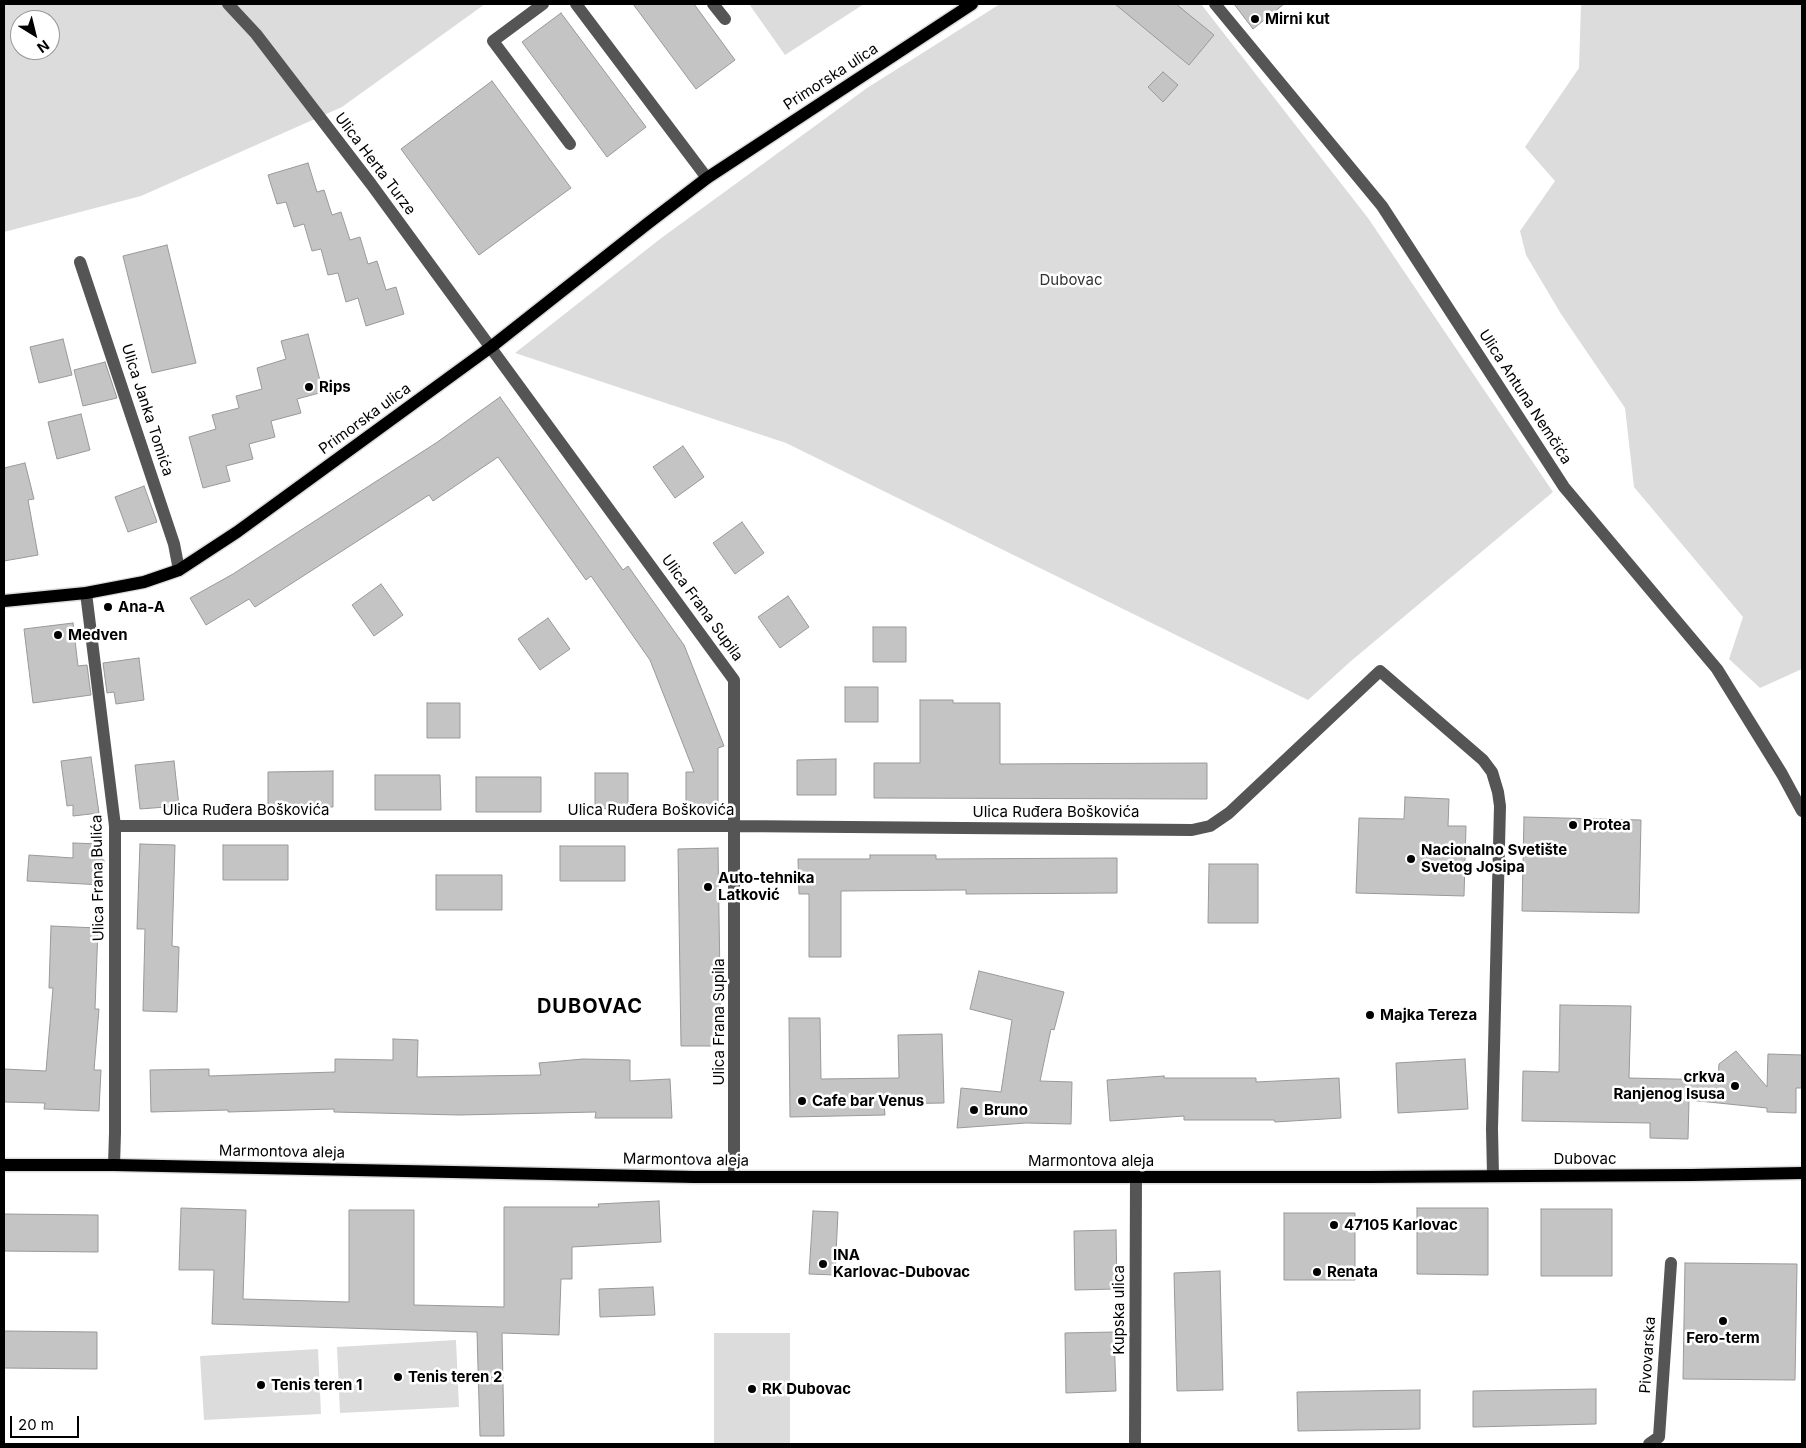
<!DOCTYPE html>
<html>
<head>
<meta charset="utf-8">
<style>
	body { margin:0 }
	#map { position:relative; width:1806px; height:1448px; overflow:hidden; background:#fff; font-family:Inter,sans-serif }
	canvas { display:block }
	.frame { position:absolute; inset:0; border:5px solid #000; pointer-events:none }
	.north { position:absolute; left:10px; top:10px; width:50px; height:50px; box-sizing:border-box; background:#fff; border:1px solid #999; border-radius:50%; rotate:144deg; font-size:14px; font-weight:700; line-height:20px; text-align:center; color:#000 }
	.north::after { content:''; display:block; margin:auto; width:18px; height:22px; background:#000; clip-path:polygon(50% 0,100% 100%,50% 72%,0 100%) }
	.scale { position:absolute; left:10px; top:1416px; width:69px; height:22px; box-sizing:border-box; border:2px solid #000; border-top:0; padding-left:6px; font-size:15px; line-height:18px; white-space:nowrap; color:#000; -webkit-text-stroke:4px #fff; paint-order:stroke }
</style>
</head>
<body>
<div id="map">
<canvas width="1806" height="1448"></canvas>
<div class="frame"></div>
<div class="north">N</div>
<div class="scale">20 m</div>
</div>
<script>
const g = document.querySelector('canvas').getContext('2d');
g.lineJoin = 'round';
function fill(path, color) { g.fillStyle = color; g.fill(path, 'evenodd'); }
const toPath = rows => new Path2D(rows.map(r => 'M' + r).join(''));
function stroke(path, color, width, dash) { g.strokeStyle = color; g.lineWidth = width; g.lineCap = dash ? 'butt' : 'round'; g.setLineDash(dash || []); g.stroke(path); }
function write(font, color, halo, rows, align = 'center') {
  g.font = font + ' Inter,sans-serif'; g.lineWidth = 5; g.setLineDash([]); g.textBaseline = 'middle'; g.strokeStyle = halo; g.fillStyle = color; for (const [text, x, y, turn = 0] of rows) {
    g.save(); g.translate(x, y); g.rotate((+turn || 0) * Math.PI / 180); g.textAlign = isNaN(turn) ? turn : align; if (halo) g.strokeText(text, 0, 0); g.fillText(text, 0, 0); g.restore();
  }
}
const green = toPath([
	[4,4,485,4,342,107,141,196,4,232],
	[20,20,50,20,50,50,20,50],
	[749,4,864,4,785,55],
	[1000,4,1201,4,1368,218,1553,492,1351,661,1308,700,786,443,515,353,660,239,867,88],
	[1581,4,1802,4,1802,669,1760,688,1729,659,1743,617,1634,487,1625,408,1561,314,1526,255,1520,231,1555,181,1525,147,1579,68],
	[714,1333,790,1333,790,1444,714,1444],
	[456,1340,459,1407,340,1413,337,1347],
	[318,1349,321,1414,204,1420,200,1356]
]);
const building = toPath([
	[633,4,694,4,735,60,696,89,633,4],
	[1115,4,1176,4,1214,35,1189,65,1115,4],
	[1234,4,1284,4,1253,29,1234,4],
	[561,13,646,127,607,157,522,42,561,13],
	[1163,72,1178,85,1163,102,1148,87,1163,72],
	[492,81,571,188,479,255,401,149,492,81],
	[308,163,317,192,324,190,332,215,341,212,350,240,360,237,368,264,377,261,386,290,396,287,404,314,366,326,358,298,346,302,338,273,328,275,321,249,312,251,304,224,294,227,286,202,277,204,268,175,308,163],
	[167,245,196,363,152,373,123,256,167,245],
	[308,334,323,392,297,399,301,413,271,421,275,437,249,444,253,459,226,466,230,481,203,488,189,437,216,429,212,415,239,408,236,396,262,389,257,368,286,359,281,341,308,334],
	[63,339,72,375,39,383,30,347,63,339],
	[105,362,117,398,83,406,74,370,105,362],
	[500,397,623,570,628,566,684,645,724,746,718,748,718,807,686,807,686,772,694,772,650,660,591,576,586,580,498,457,433,501,429,495,255,607,249,599,206,625,190,598,233,574,372,484,436,443,500,397],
	[81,414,90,450,57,459,48,422,81,414],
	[683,446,704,477,675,498,653,467,683,446],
	[25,463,34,499,28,500,38,555,4,561,4,468,25,463],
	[144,486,157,522,128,532,115,497,144,486],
	[742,522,764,553,735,574,713,543,742,522],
	[381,584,403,615,374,636,352,605,381,584],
	[788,596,809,627,780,648,758,617,788,596],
	[548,618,570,649,540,670,518,639,548,618],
	[73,623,78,666,87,665,91,695,33,703,24,629,73,623],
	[873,627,906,627,906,662,873,662,873,627],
	[139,658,144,700,116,704,114,692,107,693,103,663,139,658],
	[845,687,878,687,878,722,845,722,845,687],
	[920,700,953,700,953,703,1000,703,1000,764,1207,763,1207,799,874,798,874,763,920,763,920,700],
	[427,703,460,703,460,738,427,738,427,703],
	[91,757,99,813,73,816,73,805,67,806,61,761,91,757],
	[836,759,836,795,797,795,797,760,836,759],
	[174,761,179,806,140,809,135,765,174,761],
	[333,771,333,807,268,807,268,772,333,771],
	[595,773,628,773,628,808,595,809,595,773],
	[375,775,440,775,441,810,375,810,375,775],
	[476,777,541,777,541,812,476,812,476,777],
	[1405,797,1449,799,1448,826,1466,826,1464,896,1356,893,1359,818,1404,819,1405,797],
	[1524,817,1641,820,1639,913,1522,911,1524,817],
	[73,843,102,844,102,860,104,860,103,885,27,881,29,855,73,858,73,843],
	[140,844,175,845,172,946,179,947,177,1012,143,1011,145,929,137,929,140,844],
	[223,845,288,845,288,880,223,880,223,845],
	[560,846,625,846,625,881,560,881,560,846],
	[718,848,721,1046,681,1046,678,849,718,848],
	[870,855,936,855,936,859,1117,858,1117,893,966,894,966,890,841,891,841,957,809,957,809,894,799,894,798,859,870,859,870,855],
	[1209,864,1258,864,1258,923,1208,923,1209,864],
	[436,875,502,875,502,910,436,910,436,875],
	[51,926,98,928,95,1009,99,1009,94,1070,101,1070,99,1111,44,1109,45,1103,4,1102,4,1069,46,1071,53,988,49,988,51,926],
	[979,971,1064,992,1054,1030,1051,1029,1040,1081,1072,1082,1071,1124,1026,1123,957,1128,961,1088,1001,1092,1012,1020,970,1009,979,971],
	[1560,1005,1631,1006,1629,1078,1718,1080,1719,1064,1736,1051,1767,1087,1768,1054,1802,1055,1802,1088,1796,1088,1796,1113,1767,1112,1767,1108,1689,1100,1688,1139,1650,1138,1650,1123,1522,1121,1523,1071,1559,1072,1560,1005],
	[789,1018,820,1018,821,1079,899,1078,898,1035,942,1034,944,1103,884,1104,885,1115,790,1117,789,1018],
	[393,1039,418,1040,417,1077,541,1075,539,1063,583,1059,630,1060,630,1081,670,1079,672,1118,595,1118,596,1112,459,1115,334,1112,334,1109,228,1112,228,1110,151,1112,150,1070,209,1069,209,1076,335,1072,335,1059,393,1060,393,1039],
	[1465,1059,1468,1109,1398,1113,1396,1063,1465,1059],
	[1164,1076,1164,1078,1256,1078,1256,1082,1339,1078,1341,1118,1275,1122,1274,1120,1184,1120,1184,1116,1110,1121,1107,1080,1164,1076],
	[659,1201,661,1242,572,1247,572,1279,561,1279,559,1335,502,1333,504,1436,480,1436,477,1332,212,1324,214,1270,179,1270,181,1208,246,1210,243,1299,349,1302,349,1210,414,1210,414,1305,504,1307,504,1207,599,1207,598,1204,659,1201],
	[1417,1208,1488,1208,1488,1275,1417,1274,1417,1208],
	[1541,1209,1612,1209,1612,1276,1541,1276,1541,1209],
	[813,1211,838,1212,835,1275,809,1274,813,1211],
	[1284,1213,1355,1213,1355,1280,1284,1280,1284,1213],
	[4,1214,98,1215,98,1252,4,1251,4,1214],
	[1116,1230,1117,1289,1075,1290,1074,1231,1116,1230],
	[1685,1263,1797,1264,1795,1380,1683,1379,1685,1263],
	[1220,1271,1223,1390,1177,1391,1174,1273,1220,1271],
	[653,1287,655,1315,600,1317,599,1289,653,1287],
	[4,1331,97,1332,97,1369,4,1368,4,1331],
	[1114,1332,1116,1391,1066,1393,1065,1333,1114,1332],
	[1596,1389,1596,1424,1473,1427,1473,1391,1596,1389],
	[1420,1390,1420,1429,1298,1431,1297,1392,1420,1390]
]);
const minor = toPath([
	[228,4,256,34,371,184,734,680,734,1177],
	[543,4,493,41,570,144],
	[576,4,707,178],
	[713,4,725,19],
	[1215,4,1382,206,1564,487,1717,669,1782,774,1802,811],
	[80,262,174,544,179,570],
	[86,593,115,826,115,1133,114,1165],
	[115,826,735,826,1192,830,1210,826,1229,813,1380,671,1483,760,1492,772,1498,792,1500,806,1492,1129,1493,1175],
	[1135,1444,1136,1177],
	[1649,1444,1659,1437,1671,1263]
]);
const major = toPath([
	[4,601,86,593,144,582,179,570,237,532,491,347,647,224,707,178,972,4],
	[4,1165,114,1165,694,1177,1369,1177,1691,1175,1802,1173]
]);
const markers = [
	[1255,19,5,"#000"],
	[309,387,5,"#000"],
	[108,607,5,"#000"],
	[58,635,5,"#000"],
	[1573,825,5,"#000"],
	[1411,859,5,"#000"],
	[708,887,5,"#000"],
	[1370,1015,5,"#000"],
	[1735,1086,5,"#000"],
	[802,1101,5,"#000"],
	[974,1110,5,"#000"],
	[1334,1225,5,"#000"],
	[823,1264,5,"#000"],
	[1317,1272,5,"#000"],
	[1723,1321,5,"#000"],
	[398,1377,5,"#000"],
	[261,1385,5,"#000"],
	[752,1389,5,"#000"]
];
const poiNames = [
	["Mirni kut",1265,19],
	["Rips",319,387],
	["Ana-A",118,607],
	["Medven",68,635],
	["Protea",1583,825],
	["Nacionalno Svetište",1421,850],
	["Svetog Josipa",1421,867],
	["Auto-tehnika",718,878],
	["Latković",718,895],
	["Majka Tereza",1380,1015],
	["crkva",1725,1077,"right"],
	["Ranjenog Isusa",1725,1094,"right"],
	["Cafe bar Venus",812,1101],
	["Bruno",984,1110],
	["47105 Karlovac",1344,1225],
	["INA",833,1255],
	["Karlovac-Dubovac",833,1272],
	["Renata",1327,1272],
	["Fero-term",1723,1338,"center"],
	["Tenis teren 2",408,1377],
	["Tenis teren 1",271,1385],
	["RK Dubovac",762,1389]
];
const streetNames = [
	["Primorska ulica",831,77,-33],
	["Ulica Herta Turze",375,164,53],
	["Ulica Antuna Nemčića",1525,397,57],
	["Ulica Janka Tomića",147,410,72],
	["Primorska ulica",365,419,-36],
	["Ulica Frana Supila",702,608,54],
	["Ulica Ruđera Boškovića",246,810],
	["Ulica Ruđera Boškovića",651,810],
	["Ulica Ruđera Boškovića",1056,812],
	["Ulica Frana Bulića",98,878,-91],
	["Ulica Frana Supila",719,1022,-90],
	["Marmontova aleja",282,1152,1],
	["Dubovac",1585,1159],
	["Marmontova aleja",686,1160,1],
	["Marmontova aleja",1091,1161],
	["Kupska ulica",1119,1310,-90],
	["Pivovarska",1648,1355,-86]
];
const parkNames = [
	["Dubovac",1071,280]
];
const districtNames = [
	["DUBOVAC",590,1007]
];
fill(green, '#dcdcdc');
fill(building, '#c4c4c4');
stroke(building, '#999', 1);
stroke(major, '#dbdbdb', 15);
stroke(minor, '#555', 12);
stroke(major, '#000', 12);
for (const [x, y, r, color] of markers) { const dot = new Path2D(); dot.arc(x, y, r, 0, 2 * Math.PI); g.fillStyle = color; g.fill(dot); stroke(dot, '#fff', 2); }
write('bold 15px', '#000', '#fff', poiNames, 'left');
write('15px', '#000', '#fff', streetNames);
write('15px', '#333', '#fff', parkNames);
g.letterSpacing = '1px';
write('bold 20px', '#000', '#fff', districtNames);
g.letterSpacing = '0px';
</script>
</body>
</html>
